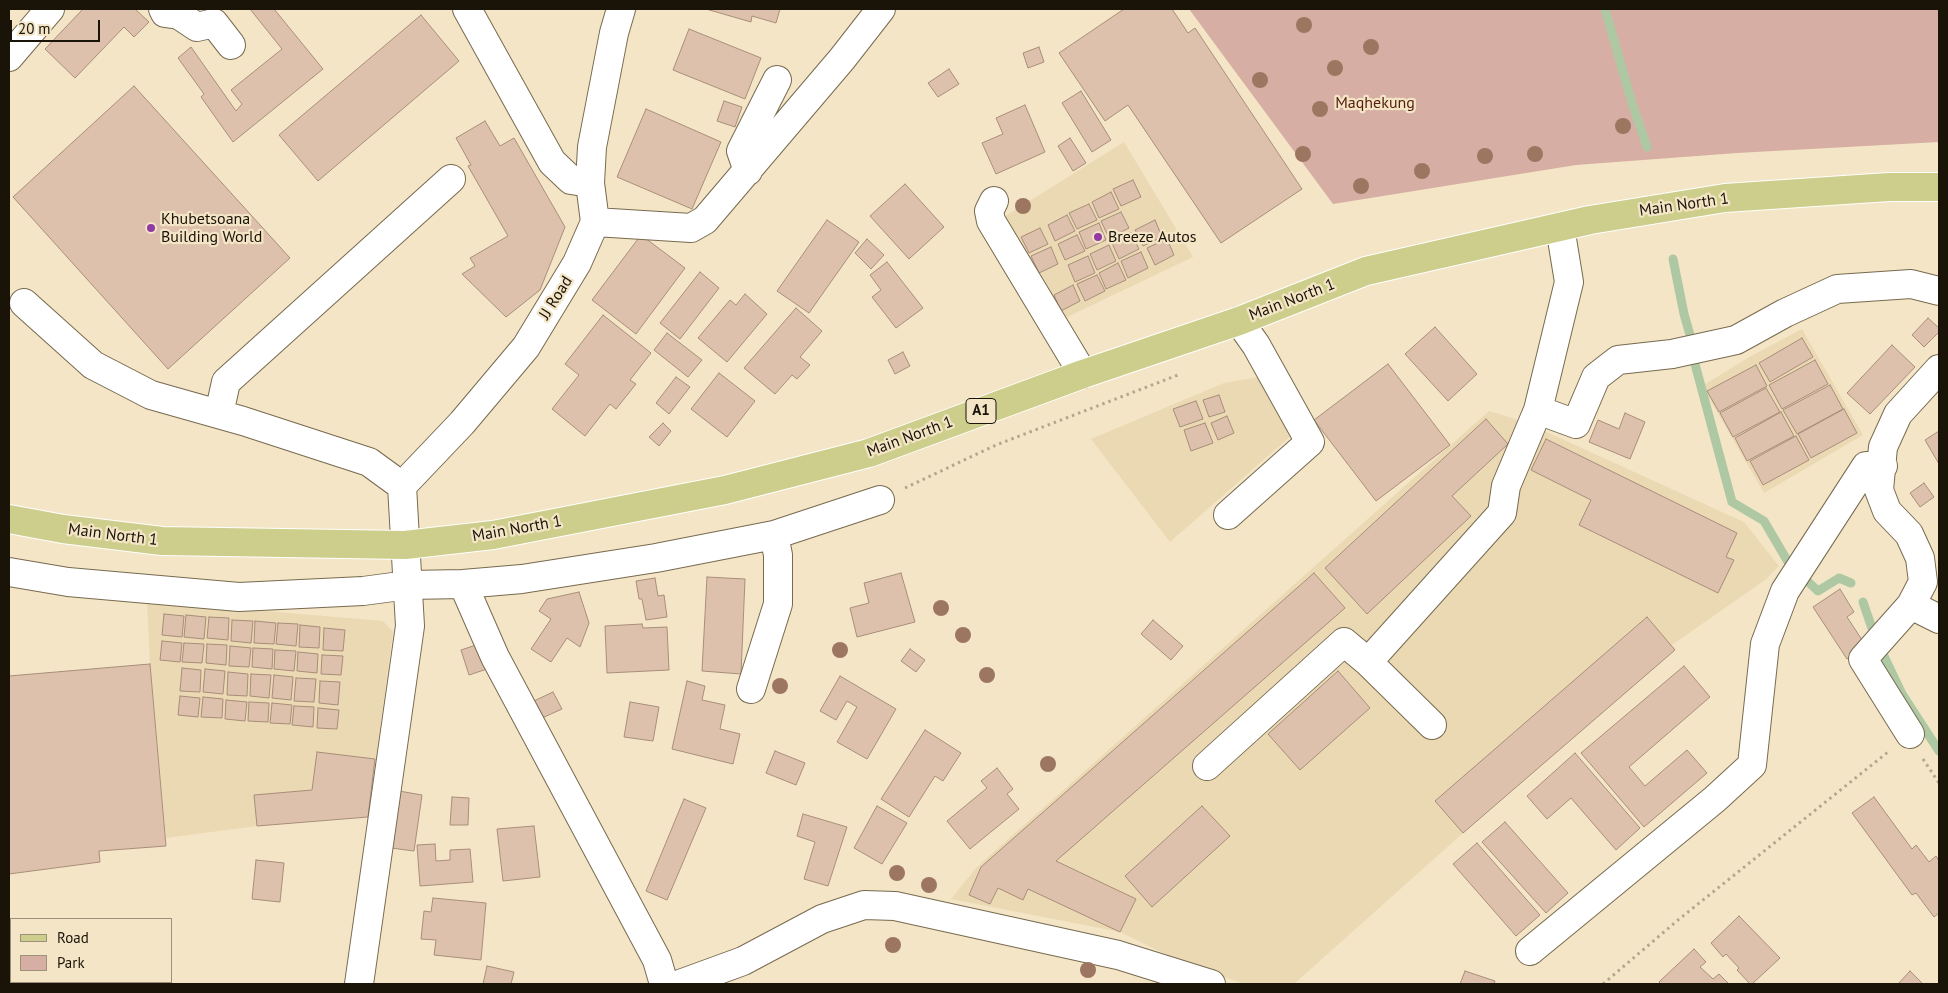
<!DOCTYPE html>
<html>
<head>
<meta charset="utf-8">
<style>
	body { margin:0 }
	#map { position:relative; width:1948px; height:993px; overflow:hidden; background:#f4e5c6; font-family:"PT Sans",sans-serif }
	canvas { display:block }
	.frame { position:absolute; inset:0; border:10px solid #191308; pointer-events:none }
	.legend { position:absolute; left:10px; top:918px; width:162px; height:65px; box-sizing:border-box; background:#f4e5c6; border:1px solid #9c917a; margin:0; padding:6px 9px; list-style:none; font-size:15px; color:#191308 }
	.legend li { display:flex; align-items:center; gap:10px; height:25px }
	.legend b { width:25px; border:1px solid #9c917a }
	.scale { position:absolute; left:10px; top:20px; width:90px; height:22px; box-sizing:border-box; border:2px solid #191308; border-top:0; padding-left:6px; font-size:15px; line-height:18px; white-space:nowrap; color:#191308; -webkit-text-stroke:4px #f4e5c6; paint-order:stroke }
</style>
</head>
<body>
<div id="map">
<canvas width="1948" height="993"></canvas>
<div class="frame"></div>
<ul class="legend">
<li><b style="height:6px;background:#cdce8b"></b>Road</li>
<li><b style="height:14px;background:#d7aea3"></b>Park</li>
</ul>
<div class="scale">20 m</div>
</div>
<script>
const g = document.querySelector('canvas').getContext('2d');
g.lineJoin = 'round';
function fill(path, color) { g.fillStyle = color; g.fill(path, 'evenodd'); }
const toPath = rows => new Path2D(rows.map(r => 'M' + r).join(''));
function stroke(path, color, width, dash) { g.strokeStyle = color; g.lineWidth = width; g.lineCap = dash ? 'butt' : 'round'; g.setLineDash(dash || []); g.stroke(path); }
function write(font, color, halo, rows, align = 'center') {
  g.font = font + ' "PT Sans",sans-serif'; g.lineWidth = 4.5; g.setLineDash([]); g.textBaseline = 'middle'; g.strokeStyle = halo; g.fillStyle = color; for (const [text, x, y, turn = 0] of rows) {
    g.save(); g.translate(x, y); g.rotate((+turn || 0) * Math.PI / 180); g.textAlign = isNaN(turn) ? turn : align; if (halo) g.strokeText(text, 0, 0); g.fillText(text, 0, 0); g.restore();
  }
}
const built = toPath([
	[1124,142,1193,257,1063,319,1004,217],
	[1802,329,1863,435,1764,493,1702,386,1751,356],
	[1259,377,1293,434,1170,542,1091,439,1224,383],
	[1489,411,1512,418,1540,429,1744,522,1779,566,1765,580,1672,645,1675,650,1463,833,1294,984,1245,984,1190,966,1120,932,951,899,977,867],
	[147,601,383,621,393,632,368,817,257,826,166,838,150,664]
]);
const green = toPath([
	[1189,9,1939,9,1939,142,1737,153,1576,165,1333,204]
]);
const stream = toPath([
	[1605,9,1632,103,1647,147],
	[1673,259,1684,314,1690,335],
	[1695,364,1732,502,1764,521,1791,567],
	[1805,579,1818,591,1839,578,1851,583],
	[1863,602,1875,637],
	[1882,652,1902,694,1939,751]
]);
const building = toPath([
	[83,9,135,9,149,22,134,37,124,27,75,78,45,49,83,9],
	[250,9,274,9,323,69,233,142,201,97,204,94,178,58,191,47,236,111,242,104,231,90,282,49,250,9],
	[706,9,780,9,776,23,752,16,751,22,706,9],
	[1124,9,1172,9,1188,33,1195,28,1302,189,1221,243,1128,105,1105,121,1059,53,1124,9],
	[421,15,459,61,318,181,279,135,421,15],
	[689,29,761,58,745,99,673,70,689,29],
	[1039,47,1044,62,1028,68,1023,53,1039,47],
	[949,69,959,84,938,97,928,83,949,69],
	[134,86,290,258,168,369,13,197,134,86],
	[1081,91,1111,140,1092,152,1062,103,1081,91],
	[724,101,742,107,735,127,717,121,724,101],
	[1025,105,1045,152,996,174,982,143,1003,134,996,118,1025,105],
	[646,109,721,142,692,209,617,177,646,109],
	[485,121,500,146,514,138,565,227,540,290,506,317,462,274,475,266,470,258,508,236,468,166,471,165,456,138,485,121],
	[1070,138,1086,163,1073,171,1058,146,1070,138],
	[1133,180,1141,197,1121,206,1113,189,1133,180],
	[905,184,944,227,909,259,870,216,905,184],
	[1111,192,1119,209,1099,218,1092,202,1111,192],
	[1089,204,1097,220,1077,229,1069,213,1089,204],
	[1121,212,1129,228,1109,238,1101,221,1121,212],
	[1067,215,1075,231,1055,241,1048,225,1067,215],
	[827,220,859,242,809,313,777,291,827,220],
	[1155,220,1162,237,1143,246,1135,230,1155,220],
	[1099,223,1106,240,1086,249,1079,232,1099,223],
	[1040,228,1048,244,1029,253,1021,237,1040,228],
	[1131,233,1139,249,1119,259,1112,243,1131,233],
	[641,235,685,268,636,334,592,300,641,235],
	[1077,235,1085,251,1065,260,1058,244,1077,235],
	[867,239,884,255,871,269,855,253,867,239],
	[1167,239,1174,255,1155,265,1147,248,1167,239],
	[1109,245,1116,261,1097,270,1090,254,1109,245],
	[1051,247,1058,264,1039,273,1031,256,1051,247],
	[1141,252,1148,268,1128,278,1121,261,1141,252],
	[1088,256,1095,273,1075,282,1068,265,1088,256],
	[887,262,923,308,896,328,872,297,881,290,870,275,887,262],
	[1118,263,1126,280,1106,289,1099,273,1118,263],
	[700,272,719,288,680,339,660,323,700,272],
	[1097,275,1105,291,1085,301,1077,284,1097,275],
	[1073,285,1080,301,1061,311,1054,295,1073,285],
	[745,294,767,314,727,362,698,338,730,300,736,305,745,294],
	[796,308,822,331,800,357,810,365,797,379,792,375,775,394,744,368,796,308],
	[603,315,651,353,630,380,636,384,616,409,610,404,585,436,552,409,579,375,565,364,603,315],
	[1928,318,1939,328,1939,332,1924,347,1912,335,1928,318],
	[1435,327,1477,374,1448,401,1405,354,1435,327],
	[667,333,702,360,688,377,654,350,667,333],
	[1802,338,1813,357,1770,382,1759,363,1802,338],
	[1892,345,1915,367,1870,414,1847,393,1892,345],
	[903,352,910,366,895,374,888,360,903,352],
	[1815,360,1828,384,1782,409,1769,385,1815,360],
	[1388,364,1450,445,1376,501,1314,420,1388,364],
	[1756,365,1767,386,1719,412,1707,391,1756,365],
	[719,373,755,401,727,437,691,409,719,373],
	[676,377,690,387,669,414,656,403,676,377],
	[1830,385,1843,409,1797,434,1783,410,1830,385],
	[1766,388,1780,412,1733,437,1720,413,1766,388],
	[1219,395,1225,412,1209,417,1203,400,1219,395],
	[1196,401,1203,419,1180,427,1173,409,1196,401],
	[1844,409,1857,433,1811,458,1798,434,1844,409],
	[1781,412,1794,436,1747,461,1735,438,1781,412],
	[1625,413,1645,422,1630,459,1589,442,1598,420,1619,429,1625,413],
	[1227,416,1234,433,1218,440,1211,423,1227,416],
	[1486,419,1508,444,1452,496,1471,516,1367,614,1325,568,1486,419],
	[663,423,671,431,659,446,649,437,663,423],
	[1205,423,1213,443,1191,451,1184,430,1205,423],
	[1939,431,1939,464,1925,440,1939,431],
	[1796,436,1809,460,1763,485,1750,461,1796,436],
	[1546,439,1737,533,1726,557,1734,560,1718,593,1579,525,1591,500,1531,470,1546,439],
	[1924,483,1934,497,1920,507,1910,493,1924,483],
	[901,573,915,622,857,637,850,608,869,603,864,583,901,573],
	[1314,573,1345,608,1056,861,1136,899,1120,932,1028,889,1023,900,998,888,990,904,969,895,981,867,1314,573],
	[707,577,745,579,741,674,702,671,707,577],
	[655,578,658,596,664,595,667,617,646,620,642,599,639,599,636,581,655,578],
	[1840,589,1854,612,1847,617,1866,646,1847,659,1813,607,1840,589],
	[579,592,589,623,580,647,567,638,551,662,531,649,551,619,539,611,547,599,579,592],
	[164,614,184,616,182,637,162,635,164,614],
	[186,615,206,617,204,639,184,637,186,615],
	[209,617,229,618,228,640,207,638,209,617],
	[1647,617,1675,650,1463,833,1435,801,1647,617],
	[232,620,253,621,251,643,231,641,232,620],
	[1153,620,1183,646,1171,660,1141,634,1153,620],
	[255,621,276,623,274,644,254,643,255,621],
	[278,623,298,624,296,646,276,644,278,623],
	[642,624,643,628,667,627,669,670,607,673,605,626,642,624],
	[300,625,320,627,319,648,299,647,300,625],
	[324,628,345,630,343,651,323,650,324,628],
	[162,641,182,643,180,662,160,660,162,641],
	[184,643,204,644,202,663,182,662,184,643],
	[207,644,227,645,226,665,206,663,207,644],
	[479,644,487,669,469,675,461,650,479,644],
	[230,646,251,648,249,667,229,666,230,646],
	[253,648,273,649,272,669,252,667,253,648],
	[910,649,925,660,916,672,901,661,910,649],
	[275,650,296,651,294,671,274,669,275,650],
	[298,652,318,654,317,673,297,671,298,652],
	[322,655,343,656,341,675,321,674,322,655],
	[150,664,166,846,99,851,100,862,9,874,9,676,150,664],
	[1684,666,1710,697,1629,767,1645,786,1687,750,1707,773,1644,827,1581,753,1684,666],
	[182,668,201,670,200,692,180,691,182,668],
	[205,669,225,671,223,694,203,692,205,669],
	[1338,671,1370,708,1300,770,1268,734,1338,671],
	[228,672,248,674,247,696,227,695,228,672],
	[251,674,271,675,269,698,250,696,251,674],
	[274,675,293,677,291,700,272,698,274,675],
	[840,676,896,709,867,759,837,742,857,707,847,701,836,720,820,711,840,676],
	[296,678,316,679,314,702,294,701,296,678],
	[320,681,340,682,338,705,319,703,320,681],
	[687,681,705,686,702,700,725,705,720,729,740,734,733,764,672,749,687,681],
	[553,692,562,709,542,718,534,701,553,692],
	[180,696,200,698,198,717,178,715,180,696],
	[203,697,223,699,222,718,201,717,203,697],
	[226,700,247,702,245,721,225,719,226,700],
	[249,702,269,703,268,722,248,721,249,702],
	[630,702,659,707,653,741,624,737,630,702],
	[272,703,292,705,290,724,270,723,272,703],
	[294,706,314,707,313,727,292,725,294,706],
	[318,708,339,710,337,729,317,728,318,708],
	[925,730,961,753,943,781,935,776,909,817,881,799,925,730],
	[775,751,805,763,796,785,766,773,775,751],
	[317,752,375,759,368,817,257,826,254,795,312,790,317,752],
	[1575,753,1640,828,1616,850,1571,798,1547,819,1527,796,1575,753],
	[997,768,1013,789,1007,794,1019,809,970,849,947,821,987,788,981,781,997,768],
	[399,791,422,795,414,851,391,848,399,791],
	[452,797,469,798,468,825,450,825,452,797],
	[1874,797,1912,849,1916,845,1929,862,1936,856,1939,861,1939,913,1934,917,1916,893,1912,895,1852,813,1874,797],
	[684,799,706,808,667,900,646,891,684,799],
	[877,806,907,823,882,864,854,848,877,806],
	[1202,806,1230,836,1152,907,1125,876,1202,806],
	[803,814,847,827,828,886,804,879,815,842,797,836,803,814],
	[1505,822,1568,893,1546,913,1482,842,1505,822],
	[534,826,540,877,503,881,497,829,534,826],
	[1477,843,1540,915,1516,936,1453,864,1477,843],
	[435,844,436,861,450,860,450,850,470,849,473,882,420,886,417,845,435,844],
	[256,860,284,863,280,902,252,899,256,860],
	[433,898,486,903,481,960,434,955,436,940,421,939,424,911,431,912,433,898],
	[1739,916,1780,958,1752,984,1750,984,1737,970,1739,968,1726,954,1723,957,1711,943,1739,916],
	[1694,949,1706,962,1700,967,1713,979,1719,974,1729,984,1661,984,1659,982,1694,949],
	[487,966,514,972,511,984,483,984,487,966],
	[1465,971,1495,981,1494,984,1460,984,1465,971],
	[1910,971,1923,984,1898,984,1910,971]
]);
const path = toPath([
	[905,488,996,445,1178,375],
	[1923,759,1939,783],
	[1603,984,1678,920,1888,752]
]);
const minor = toPath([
	[163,9,165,13,179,15,197,27,214,23,231,45],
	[467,9,552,162,571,180,590,183],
	[9,57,50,9],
	[748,171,741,151,777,80],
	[994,201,989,211,991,221,1083,374],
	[595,222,691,228,705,220,842,59,881,9],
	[24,303,93,365,151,395,243,421,369,462,402,486],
	[1538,410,1576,424,1596,377,1618,360,1672,354,1736,340,1785,313,1837,289,1911,284,1939,291],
	[219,414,226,382,451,179],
	[1228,515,1310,442,1256,345,1239,321],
	[9,572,68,582,239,597,363,591,408,585,463,584,522,579,656,558,774,535,880,500],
	[463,584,495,657,657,960,664,984],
	[1911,605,1939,619],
	[1368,662,1502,513,1506,486,1538,410,1569,282,1560,227],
	[751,689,778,604,778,555,774,535],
	[1910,734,1863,659,1911,605,1923,582,1920,558,1909,534,1887,511,1879,490,1883,447,1898,414,1939,369],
	[1207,766,1344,642,1368,662,1432,725],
	[1530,951,1715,799,1752,765,1765,644,1785,591,1866,466,1883,466],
	[359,984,410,626,402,486,462,423,526,347,577,263,595,222,590,183,592,147,614,33,621,9],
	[680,984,743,961,822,919,864,905,895,906,1118,955,1211,984]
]);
const major = toPath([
	[9,519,63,529,162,541,405,545,493,535,725,490,869,453,1083,374,1239,321,1366,271,1590,220,1725,198,1889,187,1939,187]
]);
const trees = [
	[1304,25],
	[1371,47],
	[1335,68],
	[1260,80],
	[1320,109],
	[1623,126],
	[1303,154],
	[1535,154],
	[1485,156],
	[1422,171],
	[1361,186],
	[1023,206],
	[941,608],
	[963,635],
	[840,650],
	[987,675],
	[780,686],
	[1048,764],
	[897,873],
	[929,885],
	[893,945],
	[1088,970]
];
const markers = [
	[151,228,5,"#9139a5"],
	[1098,237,5,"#9139a5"]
];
const shields = [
	[981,411,30]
];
const shieldNames = [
	["A1",981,411]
];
const parkNames = [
	["Maqhekung",1375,103]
];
const streetNames = [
	["Main North 1",1684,205,-8],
	["JJ Road",556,298,-58],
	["Main North 1",1292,300,-21],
	["Main North 1",910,437,-20],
	["Main North 1",517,529,-10],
	["Main North 1",113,535,7]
];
const poiNames = [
	["Khubetsoana",161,219],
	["Building World",161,237],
	["Breeze Autos",1108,237]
];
fill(built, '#ebd9b4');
fill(green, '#d7aea3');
stroke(stream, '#afc8a4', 9);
fill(building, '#ddc1ac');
stroke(building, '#a88e79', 1);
stroke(minor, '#776a4f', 30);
stroke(major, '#fff', 30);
stroke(path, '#b2a68d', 3, [2.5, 4]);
stroke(minor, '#fff', 28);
stroke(major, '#cdce8b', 28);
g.fillStyle = '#9c7661';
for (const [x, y] of trees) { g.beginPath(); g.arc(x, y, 8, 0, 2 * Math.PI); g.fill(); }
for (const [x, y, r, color] of markers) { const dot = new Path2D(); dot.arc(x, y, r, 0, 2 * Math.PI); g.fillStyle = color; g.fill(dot); stroke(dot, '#f4e5c6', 2); }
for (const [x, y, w] of shields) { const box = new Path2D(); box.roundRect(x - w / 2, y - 12.5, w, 25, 4); g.fillStyle = '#f4e5c6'; g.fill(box); stroke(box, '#191308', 1); }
write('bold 15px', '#191308', null, shieldNames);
write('16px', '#541c0e', '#f4e5c6', parkNames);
write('16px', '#191308', '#f4e5c6', streetNames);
write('16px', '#191308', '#f4e5c6', poiNames, 'left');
</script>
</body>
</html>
